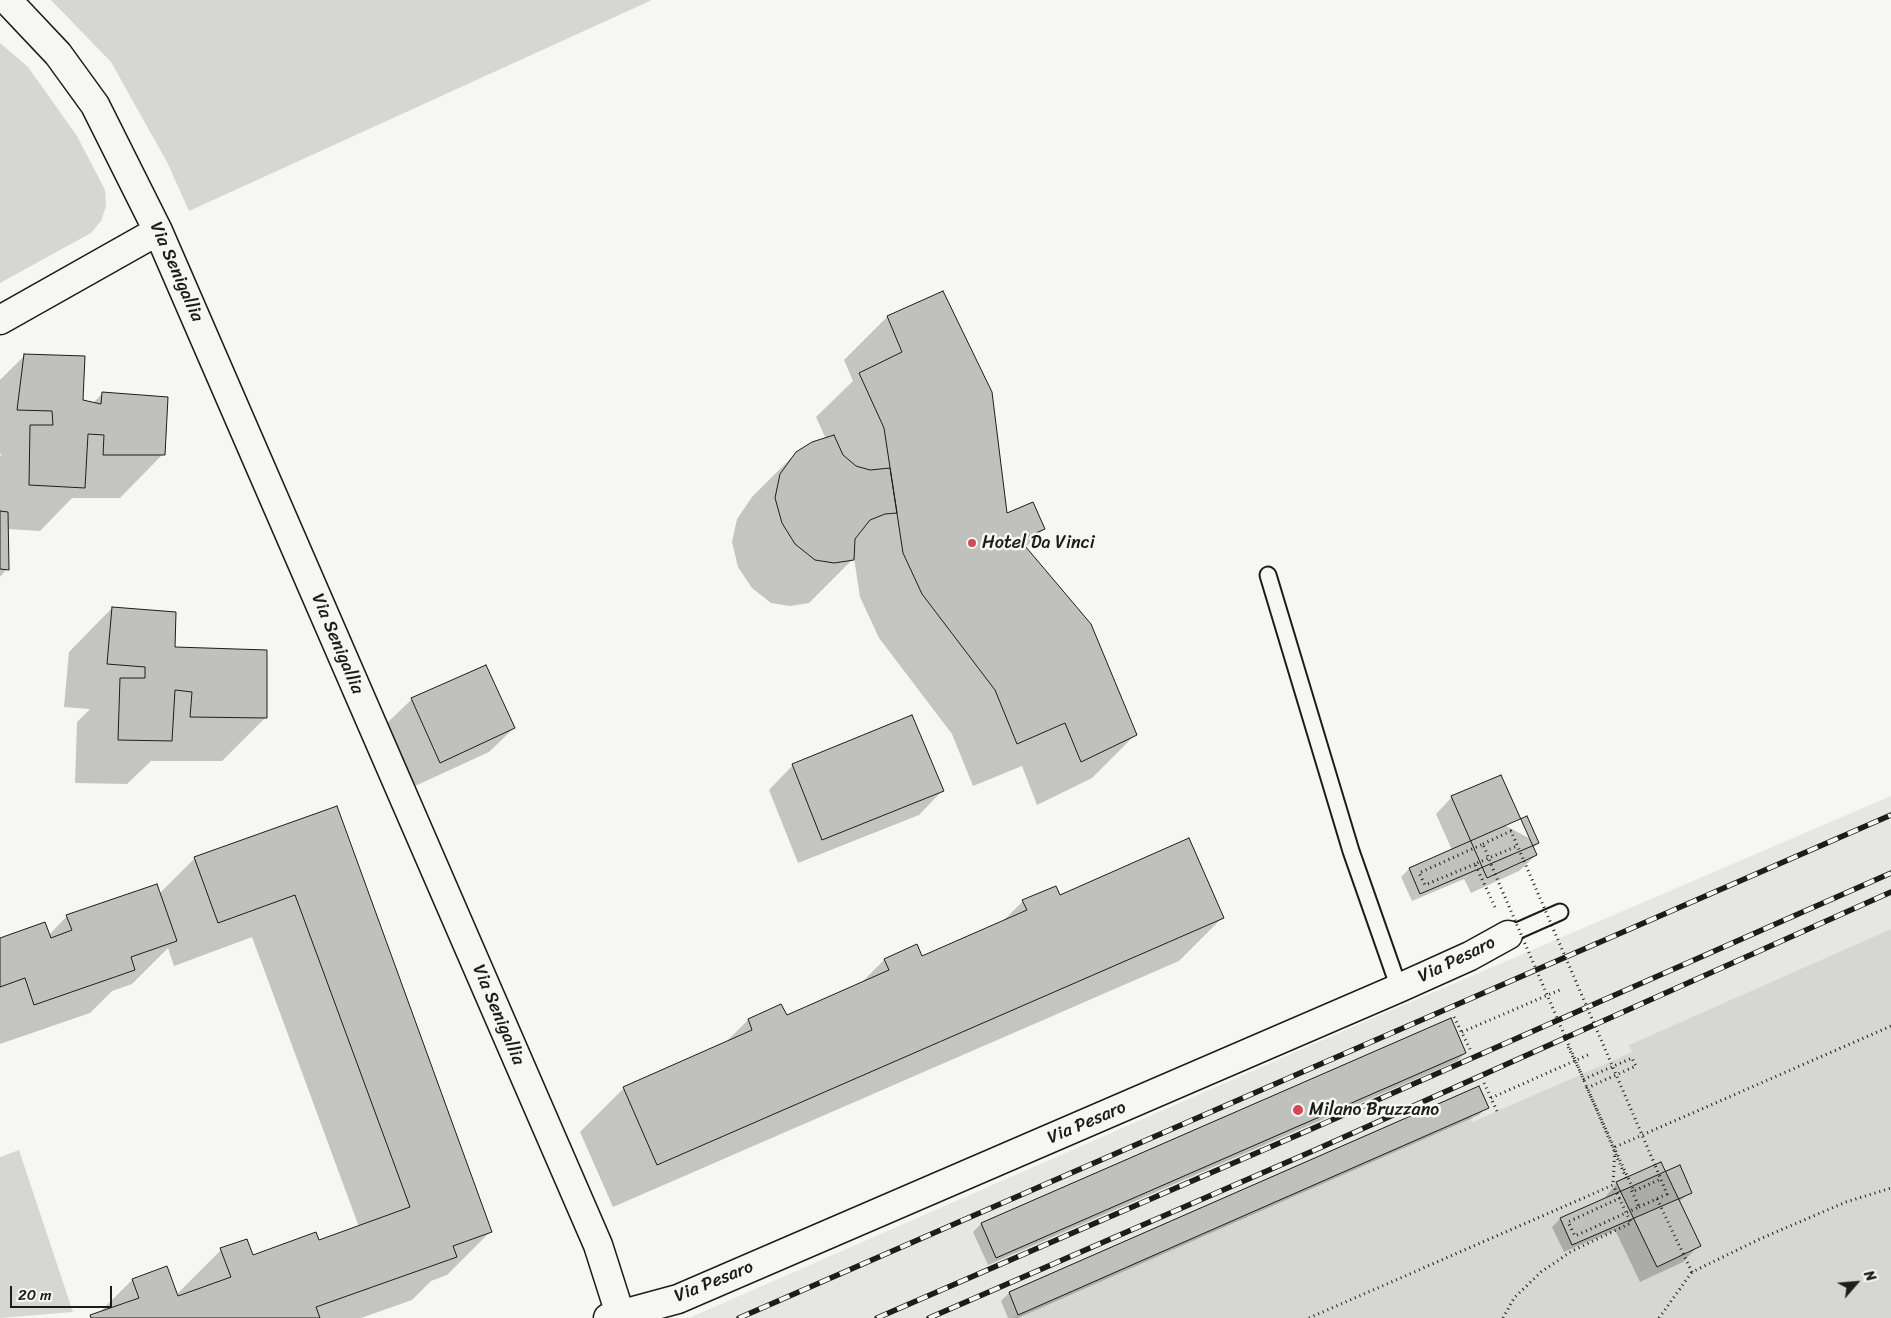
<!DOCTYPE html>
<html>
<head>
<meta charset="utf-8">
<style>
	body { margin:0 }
	#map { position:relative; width:1891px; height:1318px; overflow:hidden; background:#f6f6f2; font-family:Sriracha,sans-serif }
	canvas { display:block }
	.north { position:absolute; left:1831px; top:1258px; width:50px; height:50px; -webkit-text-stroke:4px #f6f6f2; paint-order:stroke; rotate:63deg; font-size:14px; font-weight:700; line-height:20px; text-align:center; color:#1c1c1c }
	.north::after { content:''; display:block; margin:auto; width:18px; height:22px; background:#1c1c1c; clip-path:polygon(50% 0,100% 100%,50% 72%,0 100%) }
	.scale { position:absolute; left:10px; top:1286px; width:102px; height:22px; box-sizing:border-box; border:2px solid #1c1c1c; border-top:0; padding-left:6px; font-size:15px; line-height:18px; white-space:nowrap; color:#1c1c1c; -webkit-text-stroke:4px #f6f6f2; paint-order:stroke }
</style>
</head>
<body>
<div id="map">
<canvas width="1891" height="1318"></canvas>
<div class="north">N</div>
<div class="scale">20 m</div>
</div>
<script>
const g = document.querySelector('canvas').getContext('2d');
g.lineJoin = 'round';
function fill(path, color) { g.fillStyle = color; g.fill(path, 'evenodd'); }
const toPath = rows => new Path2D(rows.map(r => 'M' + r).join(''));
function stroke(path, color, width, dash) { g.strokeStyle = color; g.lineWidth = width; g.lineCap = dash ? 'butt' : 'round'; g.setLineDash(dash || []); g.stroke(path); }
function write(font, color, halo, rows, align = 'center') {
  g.font = font + ' Sriracha,sans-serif'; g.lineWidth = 5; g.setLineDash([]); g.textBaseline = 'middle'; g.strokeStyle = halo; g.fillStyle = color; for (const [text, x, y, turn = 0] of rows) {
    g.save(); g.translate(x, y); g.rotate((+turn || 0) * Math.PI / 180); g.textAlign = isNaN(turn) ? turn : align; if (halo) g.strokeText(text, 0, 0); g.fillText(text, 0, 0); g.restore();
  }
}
const built = toPath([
	[1891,796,1891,929,1630,1045,1632,1052,1472,1122,1469,1116,1010,1318,689,1318,1371,1019]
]);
const green = toPath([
	[51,0,652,0,189,211,167,162,111,62],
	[0,43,28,67,77,136,105,190,106,206,101,221,91,233,0,283],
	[1891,929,1891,1318,1010,1318,1470,1116,1472,1122,1632,1052,1629,1045],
	[19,1150,73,1312,0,1318,0,1157]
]);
const shadow = toPath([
	[942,293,1006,515,1044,529,1025,548,1136,734,1092,778,1037,805,1022,766,973,786,952,734,879,638,860,597,854,558,809,603,790,606,771,603,752,588,738,567,732,542,737,519,752,497,796,453,826,439,816,417,853,381,844,360,887,317],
	[24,356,81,401,93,403,103,393,163,454,120,498,72,498,40,531,7,529,7,569,0,577,0,456,2,454,0,454,0,380],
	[112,608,173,648,266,717,222,761,151,761,127,784,75,783,77,722,90,709,64,707,69,652],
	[412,699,514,728,489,752,415,786,387,723],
	[793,765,943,790,919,815,798,863,769,790],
	[1452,797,1538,843,1533,848,1536,855,1519,871,1471,893,1464,879,1412,901,1401,877,1409,869,1452,850,1436,814],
	[336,807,490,1232,447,1275,431,1281,412,1300,361,1318,89,1318,99,1313,132,1280,166,1268,176,1295,221,1250,252,1257,318,1242,359,1227,252,937,174,966,168,948,132,984,112,991,90,1013,0,1044,0,939,49,935,67,916,159,894,195,858],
	[1059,897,1222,918,1179,961,613,1207,580,1132,624,1088,724,1044,748,1020,786,1017,860,984,884,960,917,946,922,957,1002,922,1023,901],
	[1451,1020,1465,1053,1457,1061,988,1265,973,1232,981,1224],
	[1478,1087,1487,1107,1479,1115,1018,1318,1008,1318,1001,1301,1009,1293],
	[1665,1173,1690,1192,1679,1202,1699,1245,1683,1262,1640,1282,1615,1230,1564,1252,1552,1227,1560,1219,1602,1201,1617,1183]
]);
const building = toPath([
	[943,291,992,392,1007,513,1033,502,1045,529,1020,540,1091,624,1137,735,1081,762,1065,723,1017,744,995,690,922,594,903,553,884,428,859,373,902,352,887,316,943,291],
	[24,354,85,356,83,400,101,404,102,392,168,397,165,455,103,455,104,435,88,434,85,488,29,485,30,425,53,425,52,411,17,410,24,354],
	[834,435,843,455,856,466,870,470,890,468,897,513,885,514,870,520,855,539,854,560,834,563,815,560,795,544,782,523,775,498,780,474,796,452,812,442,834,435],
	[0,511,8,512,9,570,0,569,0,511],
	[112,607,176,612,175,647,267,650,267,718,190,717,192,692,175,690,172,741,118,740,120,678,145,678,145,667,107,664,112,607],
	[486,665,515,728,440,763,411,698,486,665],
	[912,715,944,791,822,840,792,764,912,715],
	[1501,775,1537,855,1487,878,1451,796,1501,775],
	[337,806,492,1232,453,1246,457,1257,316,1307,320,1318,91,1318,90,1315,139,1298,132,1279,167,1266,178,1296,231,1277,220,1248,247,1239,253,1255,316,1232,319,1240,410,1207,295,895,218,923,194,857,337,806],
	[1527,816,1539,843,1420,894,1409,868,1527,816],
	[1189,838,1224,918,657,1165,623,1087,752,1030,748,1019,781,1004,787,1015,889,970,884,959,917,944,922,956,1027,910,1022,900,1056,886,1060,895,1189,838],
	[157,884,177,941,131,957,135,970,34,1005,25,978,0,987,0,938,45,922,51,938,72,930,66,915,157,884],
	[1451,1018,1466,1053,996,1258,981,1223,1451,1018],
	[1479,1086,1489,1108,1018,1315,1009,1292,1479,1086],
	[1661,1162,1701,1246,1657,1267,1616,1182,1661,1162],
	[1680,1165,1692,1193,1572,1245,1560,1218,1680,1165]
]);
const path = toPath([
	[1483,844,1511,831,1524,861],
	[1475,864,1425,885,1419,873,1483,844,1495,874],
	[1495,907,1475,864,1517,846],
	[1454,1017,1471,1051],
	[1462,1032,1562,989],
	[1568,1047,1584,1079,1632,1058,1636,1066,1587,1088,1634,1191,1661,1179],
	[1484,1083,1497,1111],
	[1491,1098,1590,1054],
	[1620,1198,1568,1222,1575,1236,1639,1207,1631,1189],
	[1657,1199,1692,1272,1762,1238,1846,1202,1891,1188],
	[1639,1207,1667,1194,1655,1165],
	[1309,1318,1613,1185,1615,1147,1891,1026],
	[1503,1318,1514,1298,1541,1272,1572,1251,1631,1223,1613,1185],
	[1659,1318,1692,1272]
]);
const lane = toPath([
	[1268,575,1351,851,1399,988],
	[1508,935,1560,912]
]);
const street = toPath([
	[7,0,58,54,95,105,158,231,598,1245,620,1314],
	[0,320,158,231],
	[608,1318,678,1299,1399,988,1470,956,1508,935]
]);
const rail = toPath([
	[739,1318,1891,815],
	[877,1318,1307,1131,1891,873],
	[929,1318,1315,1150,1891,892]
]);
const pathBridge = toPath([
	[1524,861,1655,1165],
	[1495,874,1626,1178]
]);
const markers = [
	[972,543,5,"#d1495b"],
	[1298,1110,6,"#d1495b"]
];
const streetNames = [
	["Via Senigallia",176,272,66],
	["Via Senigallia",337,644,67],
	["Via Pesaro",1457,960,-26],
	["Via Senigallia",498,1015,67],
	["Via Pesaro",1087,1123,-23],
	["Via Pesaro",714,1282,-22]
];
const poiNames = [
	["Hotel Da Vinci",982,543],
	["Milano Bruzzano",1309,1110]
];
fill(built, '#e6e6e2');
fill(green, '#d6d6d2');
fill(shadow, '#0003');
fill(building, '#c0c0bd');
stroke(building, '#1c1c1c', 1);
stroke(lane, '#1c1c1c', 19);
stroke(street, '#1c1c1c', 31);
stroke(path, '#1c1c1c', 3, [1, 4]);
stroke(lane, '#f6f6f2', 15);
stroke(street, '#f6f6f2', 28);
stroke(rail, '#1c1c1c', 5.5);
stroke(rail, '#f6f6f2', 4, [11]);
stroke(pathBridge, '#1c1c1c', 3, [1, 4]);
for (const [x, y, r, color] of markers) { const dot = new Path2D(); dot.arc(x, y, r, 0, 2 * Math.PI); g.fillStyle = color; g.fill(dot); stroke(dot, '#f6f6f2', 2); }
write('18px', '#1c1c1c', '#f6f6f2', streetNames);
write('18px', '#1c1c1c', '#f6f6f2', poiNames, 'left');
</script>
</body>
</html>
